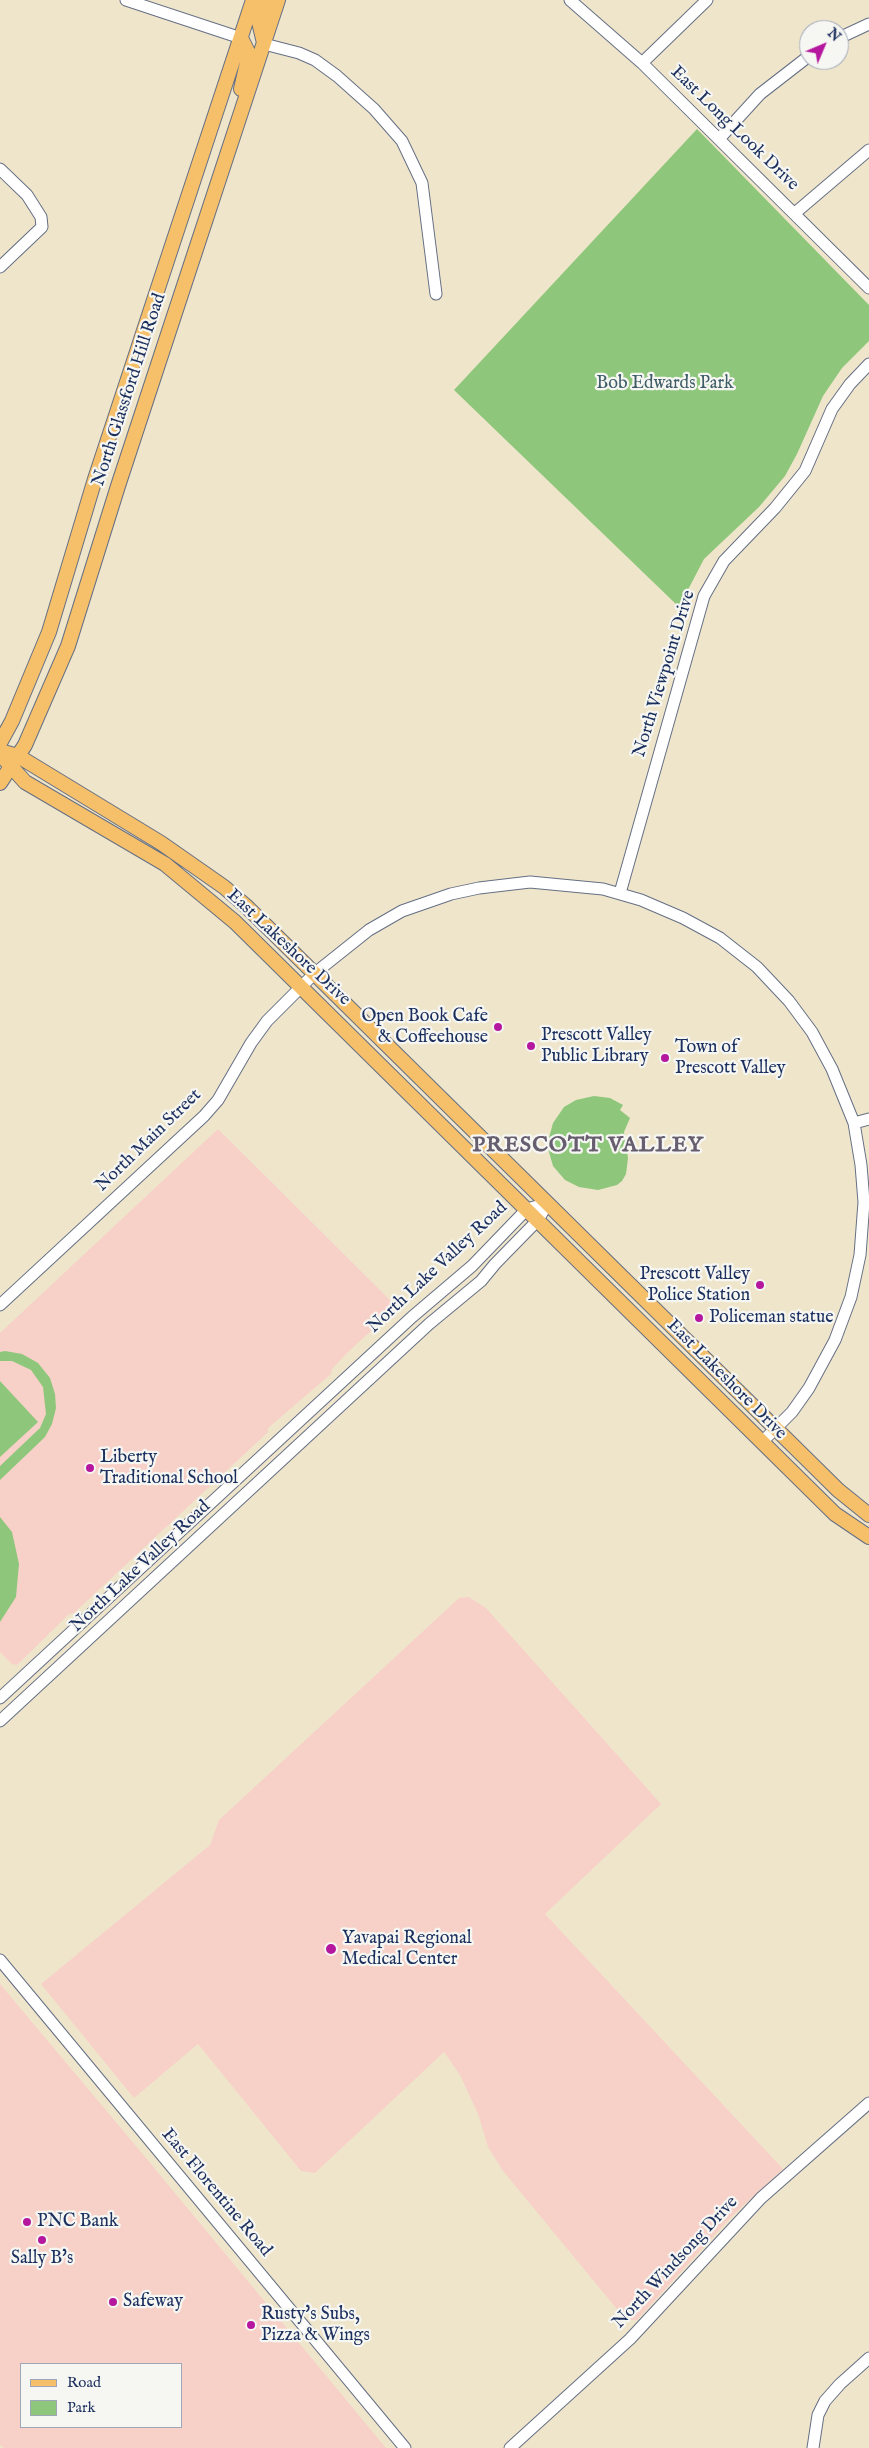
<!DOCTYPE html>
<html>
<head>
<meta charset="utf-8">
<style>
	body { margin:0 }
	#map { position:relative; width:869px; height:2448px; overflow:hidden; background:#efe5cb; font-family:"IM FELL English",serif }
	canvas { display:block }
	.legend { position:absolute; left:20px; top:2363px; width:162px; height:65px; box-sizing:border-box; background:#f6f6f2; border:1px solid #9ea6b7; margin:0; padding:6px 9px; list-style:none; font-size:15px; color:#1b2f5e }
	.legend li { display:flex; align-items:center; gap:10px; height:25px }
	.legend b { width:25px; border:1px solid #9ea6b7 }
	.north { position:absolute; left:799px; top:20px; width:50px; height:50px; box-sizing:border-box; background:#f6f6f2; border:1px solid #9ea6b7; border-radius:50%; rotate:45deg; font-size:14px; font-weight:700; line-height:20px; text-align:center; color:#1b2f5e }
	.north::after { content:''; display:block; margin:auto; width:18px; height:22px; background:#b5179e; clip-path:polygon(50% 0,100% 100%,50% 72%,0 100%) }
</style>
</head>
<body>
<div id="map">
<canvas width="869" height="2448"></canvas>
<ul class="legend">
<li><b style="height:6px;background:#f6c06b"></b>Road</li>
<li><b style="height:14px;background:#8ec77b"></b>Park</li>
</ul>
<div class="north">N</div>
</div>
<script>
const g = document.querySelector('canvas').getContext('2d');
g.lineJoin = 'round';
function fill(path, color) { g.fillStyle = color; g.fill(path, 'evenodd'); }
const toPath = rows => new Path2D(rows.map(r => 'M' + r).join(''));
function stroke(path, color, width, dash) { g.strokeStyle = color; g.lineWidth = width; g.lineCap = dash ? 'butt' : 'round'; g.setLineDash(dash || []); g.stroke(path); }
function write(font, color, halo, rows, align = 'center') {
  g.font = font + ' "IM FELL English",serif'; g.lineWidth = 4.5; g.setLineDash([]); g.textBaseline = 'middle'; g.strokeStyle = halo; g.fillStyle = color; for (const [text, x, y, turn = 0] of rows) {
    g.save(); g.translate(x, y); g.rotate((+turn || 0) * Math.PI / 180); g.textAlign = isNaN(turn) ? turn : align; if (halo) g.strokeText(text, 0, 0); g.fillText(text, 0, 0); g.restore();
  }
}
const built = toPath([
	[218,1129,397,1307,347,1353,332,1369,331,1374,268,1428,268,1432,74,1613,69,1614,17,1665,12,1664,0,1652,0,1333],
	[469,1597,486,1608,661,1804,545,1914,783,2169,731,2217,637,2320,626,2320,503,2171,488,2147,478,2114,460,2075,444,2052,315,2173,301,2171,198,2044,134,2098,41,1984,210,1845,219,1820,459,1598],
	[0,1984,141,2152,386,2448,4,2448,0,2445],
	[181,2364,181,2427,21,2427,21,2364]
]);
const green = toPath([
	[697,129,869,305,869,341,842,368,823,396,797,454,785,476,759,507,704,559,679,607,454,390],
	[594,1096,610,1098,623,1105,620,1110,630,1118,624,1132,628,1158,626,1174,622,1181,617,1185,598,1190,579,1187,565,1180,553,1166,547,1145,553,1123,564,1107,576,1100],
	[5,1351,22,1354,38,1363,50,1378,55,1394,56,1408,52,1424,45,1437,0,1480,0,1466,40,1428,46,1414,43,1387,31,1370,12,1361,0,1361,0,1352],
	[0,1381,38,1422,0,1457],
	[0,1517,12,1532,19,1564,16,1597,0,1622]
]);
const minor = toPath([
	[126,0,241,38],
	[570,0,642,63,869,288],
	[839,38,869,24],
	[264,44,299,53,315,60,337,76,374,109,402,141,422,183,436,294],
	[642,63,707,0],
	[719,139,760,94,809,56],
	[0,169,27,195,41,217,42,227,0,267],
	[795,213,869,150],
	[620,893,704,596,724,561,775,508,805,471,832,409,850,384,869,364],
	[854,1123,869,1119],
	[0,1305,204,1116,218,1100,251,1043,267,1021,315,973,369,930,402,911,451,894,479,888,530,882,603,889,641,900,683,918,720,938,757,967,789,1001,812,1032,832,1069,854,1123,861,1165,864,1202,860,1255,851,1297,835,1340,809,1388,792,1412,762,1442],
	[0,1698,412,1317,472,1266,527,1209,548,1203],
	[0,1721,429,1324,481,1281,495,1264,538,1220,548,1203],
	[0,1960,405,2448],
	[510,2448,630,2339,761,2198,869,2103],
	[813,2448,818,2415,825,2401,840,2384,869,2358]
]);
const major = toPath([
	[264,43,259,22,264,0],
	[241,89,249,54,241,38],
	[0,743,12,721,49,632,95,479,253,0],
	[0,751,18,756,161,843,224,887,246,906,838,1490,869,1515],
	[0,754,25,782,165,864,235,922,835,1514,869,1537],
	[0,783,25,745,68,646,118,486,278,0]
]);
const markers = [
	[498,1027,5,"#b5179e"],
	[531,1046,5,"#b5179e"],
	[665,1058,5,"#b5179e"],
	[760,1285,5,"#b5179e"],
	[699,1318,5,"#b5179e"],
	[90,1468,5,"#b5179e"],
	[331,1949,6,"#b5179e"],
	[27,2222,5,"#b5179e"],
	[42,2240,5,"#b5179e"],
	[113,2302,5,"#b5179e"],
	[251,2325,5,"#b5179e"]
];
const streetNames = [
	["East Long Look Drive",734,129,44],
	["North Glassford Hill Road",130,390,-72],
	["North Viewpoint Drive",665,674,-73],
	["East Lakeshore Drive",288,948,43],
	["North Main Street",149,1141,-44],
	["North Lake Valley Road",438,1268,-43],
	["East Lakeshore Drive",726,1380,45],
	["North Lake Valley Road",141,1567,-43],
	["East Florentine Road",216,2193,50],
	["North Windsong Drive",676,2263,-47]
];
const parkNames = [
	["Bob Edwards Park",665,384]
];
const poiNames = [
	["Open Book Cafe",488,1017,"right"],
	["& Coffeehouse",488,1038,"right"],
	["Prescott Valley",541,1036],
	["Public Library",541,1057],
	["Town of",675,1048],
	["Prescott Valley",675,1069],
	["Prescott Valley",750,1275,"right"],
	["Police Station",750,1296,"right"],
	["Policeman statue",709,1318],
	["Liberty",100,1458],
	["Traditional School",100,1479],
	["Yavapai Regional",342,1939],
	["Medical Center",342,1960],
	["PNC Bank",37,2222],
	["Sally B's",42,2259,"center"],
	["Safeway",123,2302],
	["Rusty's Subs,",261,2315],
	["Pizza & Wings",261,2336]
];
const districtNames = [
	["PRESCOTT VALLEY",588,1146]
];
fill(built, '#f7d1c8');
fill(green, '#8ec77b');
stroke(minor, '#656f84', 13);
stroke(major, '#656f84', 16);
stroke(minor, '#fff', 11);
stroke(major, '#f6c06b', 14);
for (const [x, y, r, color] of markers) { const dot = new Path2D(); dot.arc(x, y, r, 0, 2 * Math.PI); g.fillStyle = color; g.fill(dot); stroke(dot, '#f6f6f2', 2); }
write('18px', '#1b2f5e', '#f6f6f2', streetNames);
write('18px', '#3e5d67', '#f6f6f2', parkNames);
write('18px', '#1b2f5e', '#f6f6f2', poiNames, 'left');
g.letterSpacing = '1px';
write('bold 22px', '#665e6f', '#f6f6f2', districtNames);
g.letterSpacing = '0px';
</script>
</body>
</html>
